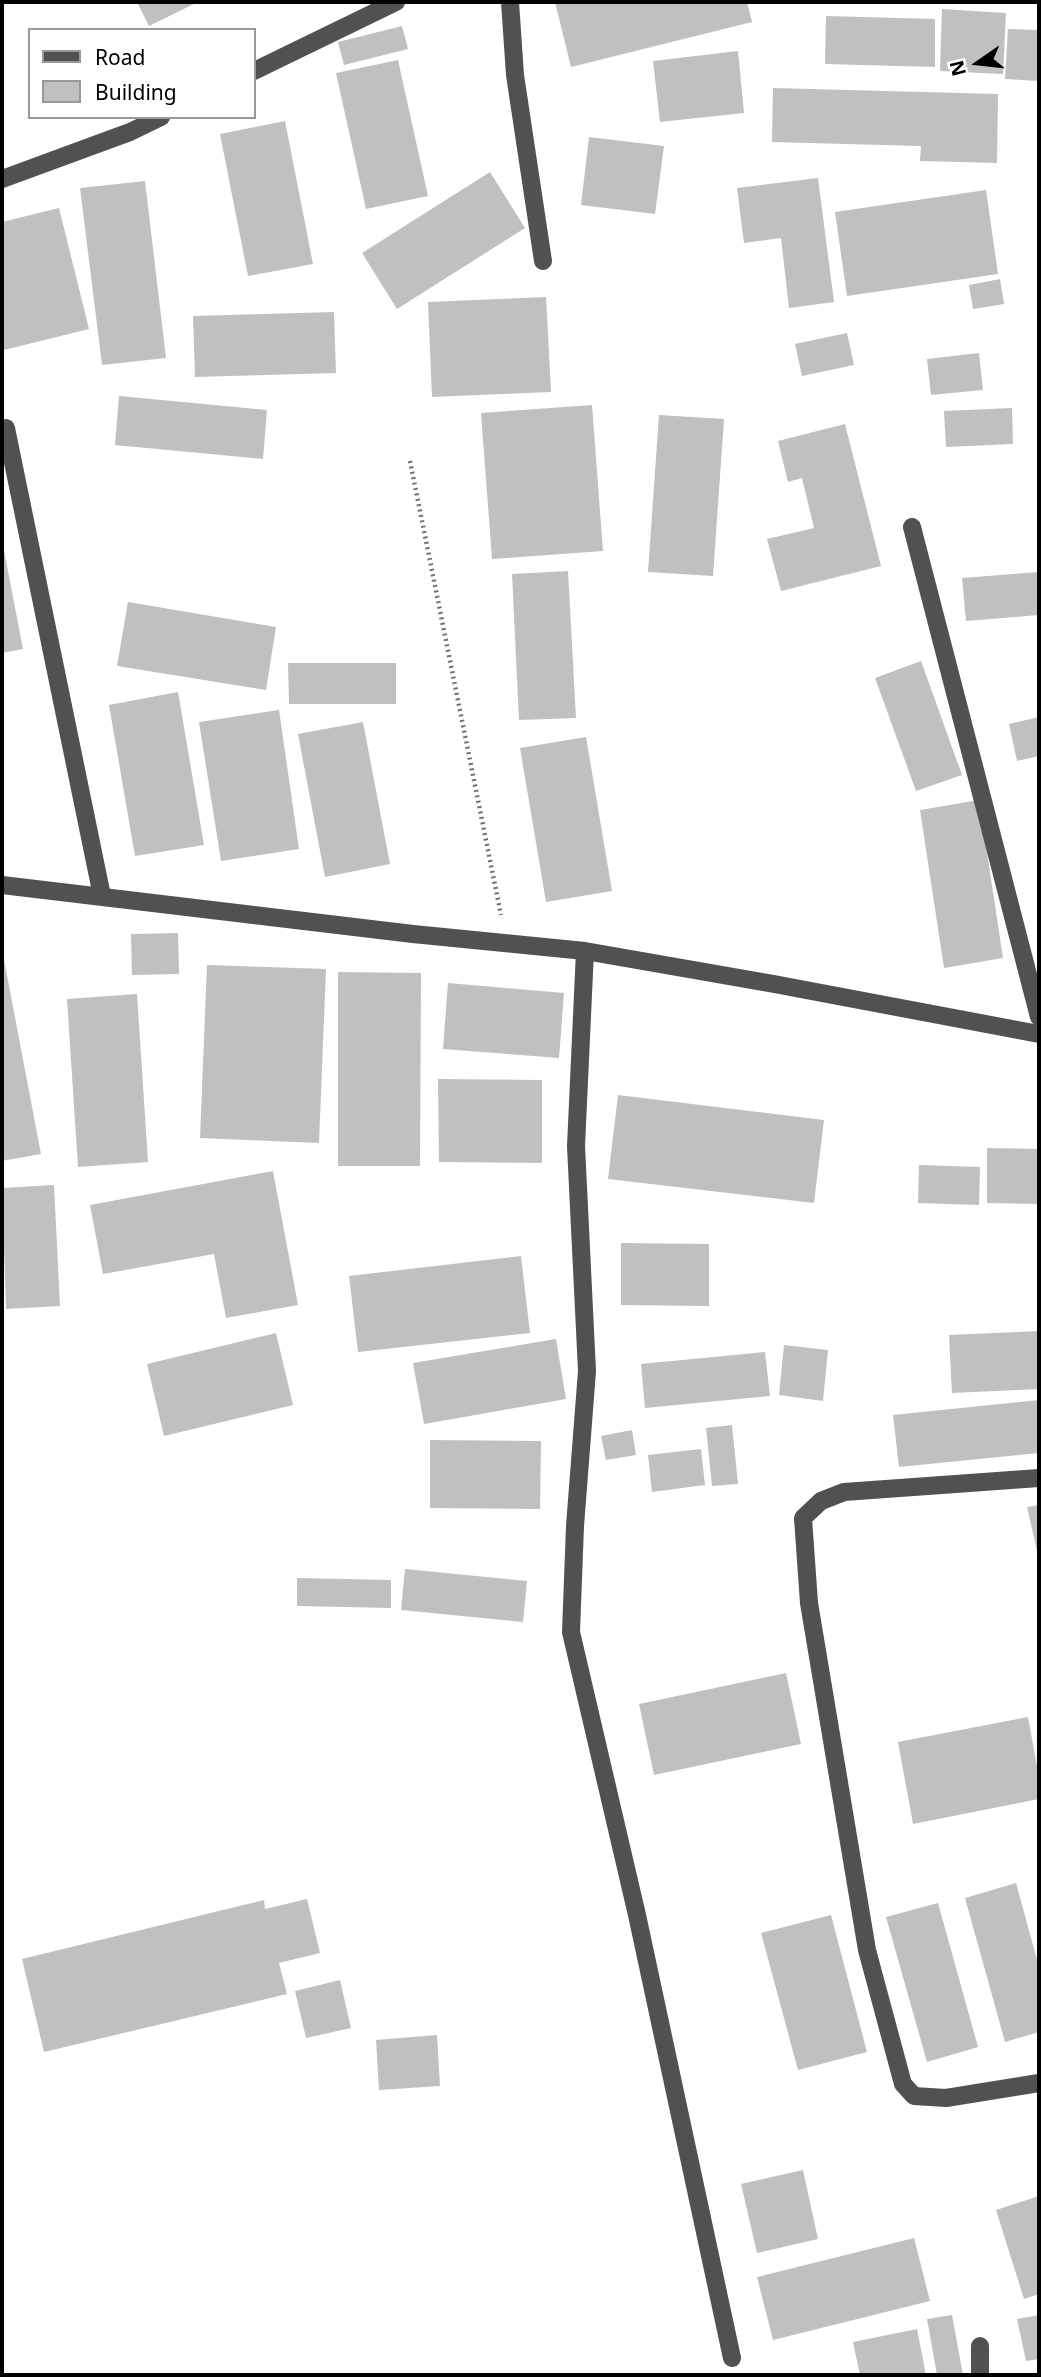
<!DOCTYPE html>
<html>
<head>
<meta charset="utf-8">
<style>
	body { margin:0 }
	#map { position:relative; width:1041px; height:2377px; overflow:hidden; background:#fff; font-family:"Noto Sans",sans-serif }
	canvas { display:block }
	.frame { position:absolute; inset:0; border:4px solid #000; pointer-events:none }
	.legend { position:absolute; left:28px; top:28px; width:228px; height:91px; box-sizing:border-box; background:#fff; border:2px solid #999; margin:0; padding:9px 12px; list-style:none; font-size:21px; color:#000 }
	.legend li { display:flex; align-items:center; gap:14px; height:35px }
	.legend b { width:35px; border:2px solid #999 }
	.north { position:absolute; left:943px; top:28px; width:70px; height:70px; -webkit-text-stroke:5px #fff; paint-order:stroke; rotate:256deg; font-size:19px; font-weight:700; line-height:28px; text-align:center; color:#000 }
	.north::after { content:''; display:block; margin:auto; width:24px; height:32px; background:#000; clip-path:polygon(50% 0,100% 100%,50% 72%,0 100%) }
</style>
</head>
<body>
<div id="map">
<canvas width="1041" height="2377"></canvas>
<div class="frame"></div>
<ul class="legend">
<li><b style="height:9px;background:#515151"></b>Road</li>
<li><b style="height:19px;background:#c0c0c0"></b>Building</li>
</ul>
<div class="north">N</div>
</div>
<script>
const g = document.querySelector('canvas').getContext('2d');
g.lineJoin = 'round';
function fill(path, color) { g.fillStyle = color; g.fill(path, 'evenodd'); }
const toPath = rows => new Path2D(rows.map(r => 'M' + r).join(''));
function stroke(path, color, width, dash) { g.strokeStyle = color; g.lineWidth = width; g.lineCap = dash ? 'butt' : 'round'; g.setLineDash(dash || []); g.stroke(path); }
const building = toPath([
	[137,2,198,2,149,26],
	[555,2,747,2,752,22,571,67],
	[942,9,1006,13,1003,74,940,71],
	[826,16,935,19,935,67,825,64],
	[402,26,408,49,344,65,338,42],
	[1008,29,1039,30,1039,81,1005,79],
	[738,51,744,113,660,122,653,61],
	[398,60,428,196,366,209,336,73],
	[773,88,998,94,997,163,920,161,921,146,772,142],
	[285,121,313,264,248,276,220,134],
	[589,137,664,146,655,214,581,205],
	[490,172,525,228,397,309,362,253],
	[818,178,834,302,789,308,781,238,744,243,737,188],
	[145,181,166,358,102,365,80,188],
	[986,190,998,274,847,296,835,212],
	[59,208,89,329,4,350,2,339,2,222],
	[1000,279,1004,304,973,309,969,285],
	[546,297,551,392,432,397,428,302],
	[334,312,336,373,195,377,193,316],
	[847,333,854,365,802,376,795,344],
	[979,353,983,390,931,395,927,359],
	[119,396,267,410,263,459,115,445],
	[592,405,603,551,492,559,481,413],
	[1012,408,1013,444,946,447,944,411],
	[659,415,724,419,713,576,648,572],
	[845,424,881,566,781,591,767,539,814,528,802,478,788,482,778,441],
	[3,545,23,649,2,653,2,546],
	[568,571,576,718,519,720,512,574],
	[1039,572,1039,615,966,621,962,578],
	[128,602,276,627,266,690,117,666],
	[921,661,962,775,916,791,875,678],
	[288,663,396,663,396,704,289,704],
	[178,692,204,845,135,856,109,705],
	[279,710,299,849,221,861,199,722],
	[1039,717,1039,756,1017,761,1009,724],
	[363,722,390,864,325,877,298,734],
	[586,737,612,891,546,902,520,748],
	[979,800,1003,958,944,968,920,810],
	[178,933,179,974,132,975,131,934],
	[2,949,41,1154,2,1161],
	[207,965,326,969,319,1143,200,1138],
	[338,972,421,973,420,1166,338,1166],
	[448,983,564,993,559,1058,443,1049],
	[137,994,148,1162,78,1167,67,999],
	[438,1079,542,1080,542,1163,439,1162],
	[618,1095,824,1120,814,1203,608,1179],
	[987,1148,1039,1149,1039,1204,987,1203],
	[919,1165,980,1167,979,1205,918,1203],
	[273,1171,298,1305,226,1318,214,1254,103,1274,90,1205],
	[54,1185,60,1306,6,1309,2,1188],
	[621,1243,709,1244,709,1306,621,1305],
	[521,1256,530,1333,358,1352,349,1276],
	[1039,1331,1039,1389,952,1393,949,1335],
	[276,1333,293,1405,164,1436,147,1364],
	[556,1339,566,1399,424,1424,413,1363],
	[784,1345,828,1350,823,1401,779,1395],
	[765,1352,770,1396,645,1408,641,1364],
	[1039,1400,1039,1453,899,1467,893,1415],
	[732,1425,738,1484,712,1486,706,1428],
	[632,1430,636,1455,606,1460,601,1436],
	[430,1440,541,1441,540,1509,430,1508],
	[701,1449,705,1485,652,1492,648,1455],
	[1039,1505,1039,1555,1038,1555,1027,1507],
	[405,1569,527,1581,523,1622,401,1610],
	[297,1578,391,1580,391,1608,297,1606],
	[786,1673,801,1744,654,1775,639,1704],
	[1028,1717,1039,1777,1039,1799,913,1824,898,1742],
	[1016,1883,1039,1967,1039,2032,1005,2042,965,1898],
	[307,1899,320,1953,279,1963,287,1994,44,2052,22,1959,264,1900,265,1909],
	[938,1903,978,2047,927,2062,886,1917],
	[831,1915,867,2052,798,2070,761,1933],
	[340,1980,351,2028,306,2038,295,1991],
	[437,2035,440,2086,379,2090,376,2040],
	[803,2170,818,2239,757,2253,741,2184],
	[1039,2196,1039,2294,1024,2299,996,2210],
	[914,2238,930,2301,773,2340,757,2277],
	[952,2315,963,2375,937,2375,927,2319],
	[1039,2315,1039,2359,1026,2361,1017,2319],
	[917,2329,926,2375,860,2375,853,2342]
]);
const path = toPath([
	[410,461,501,915]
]);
const minor = toPath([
	[510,2,515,75,543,261],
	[254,71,396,2],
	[2,179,130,132,161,117],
	[6,428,102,896],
	[912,527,1039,1017],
	[2,885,413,934,585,951,774,984,1039,1034],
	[585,951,576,1146,587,1371,575,1526,571,1632,637,1915,732,2358],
	[1039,1478,844,1492,821,1501,803,1518,809,1603,867,1950,903,2084,914,2096,946,2098,1039,2083],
	[980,2346,980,2375]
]);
fill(building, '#c0c0c0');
stroke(path, '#737373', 4.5, [2, 3.5]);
stroke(minor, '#515151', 18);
</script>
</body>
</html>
